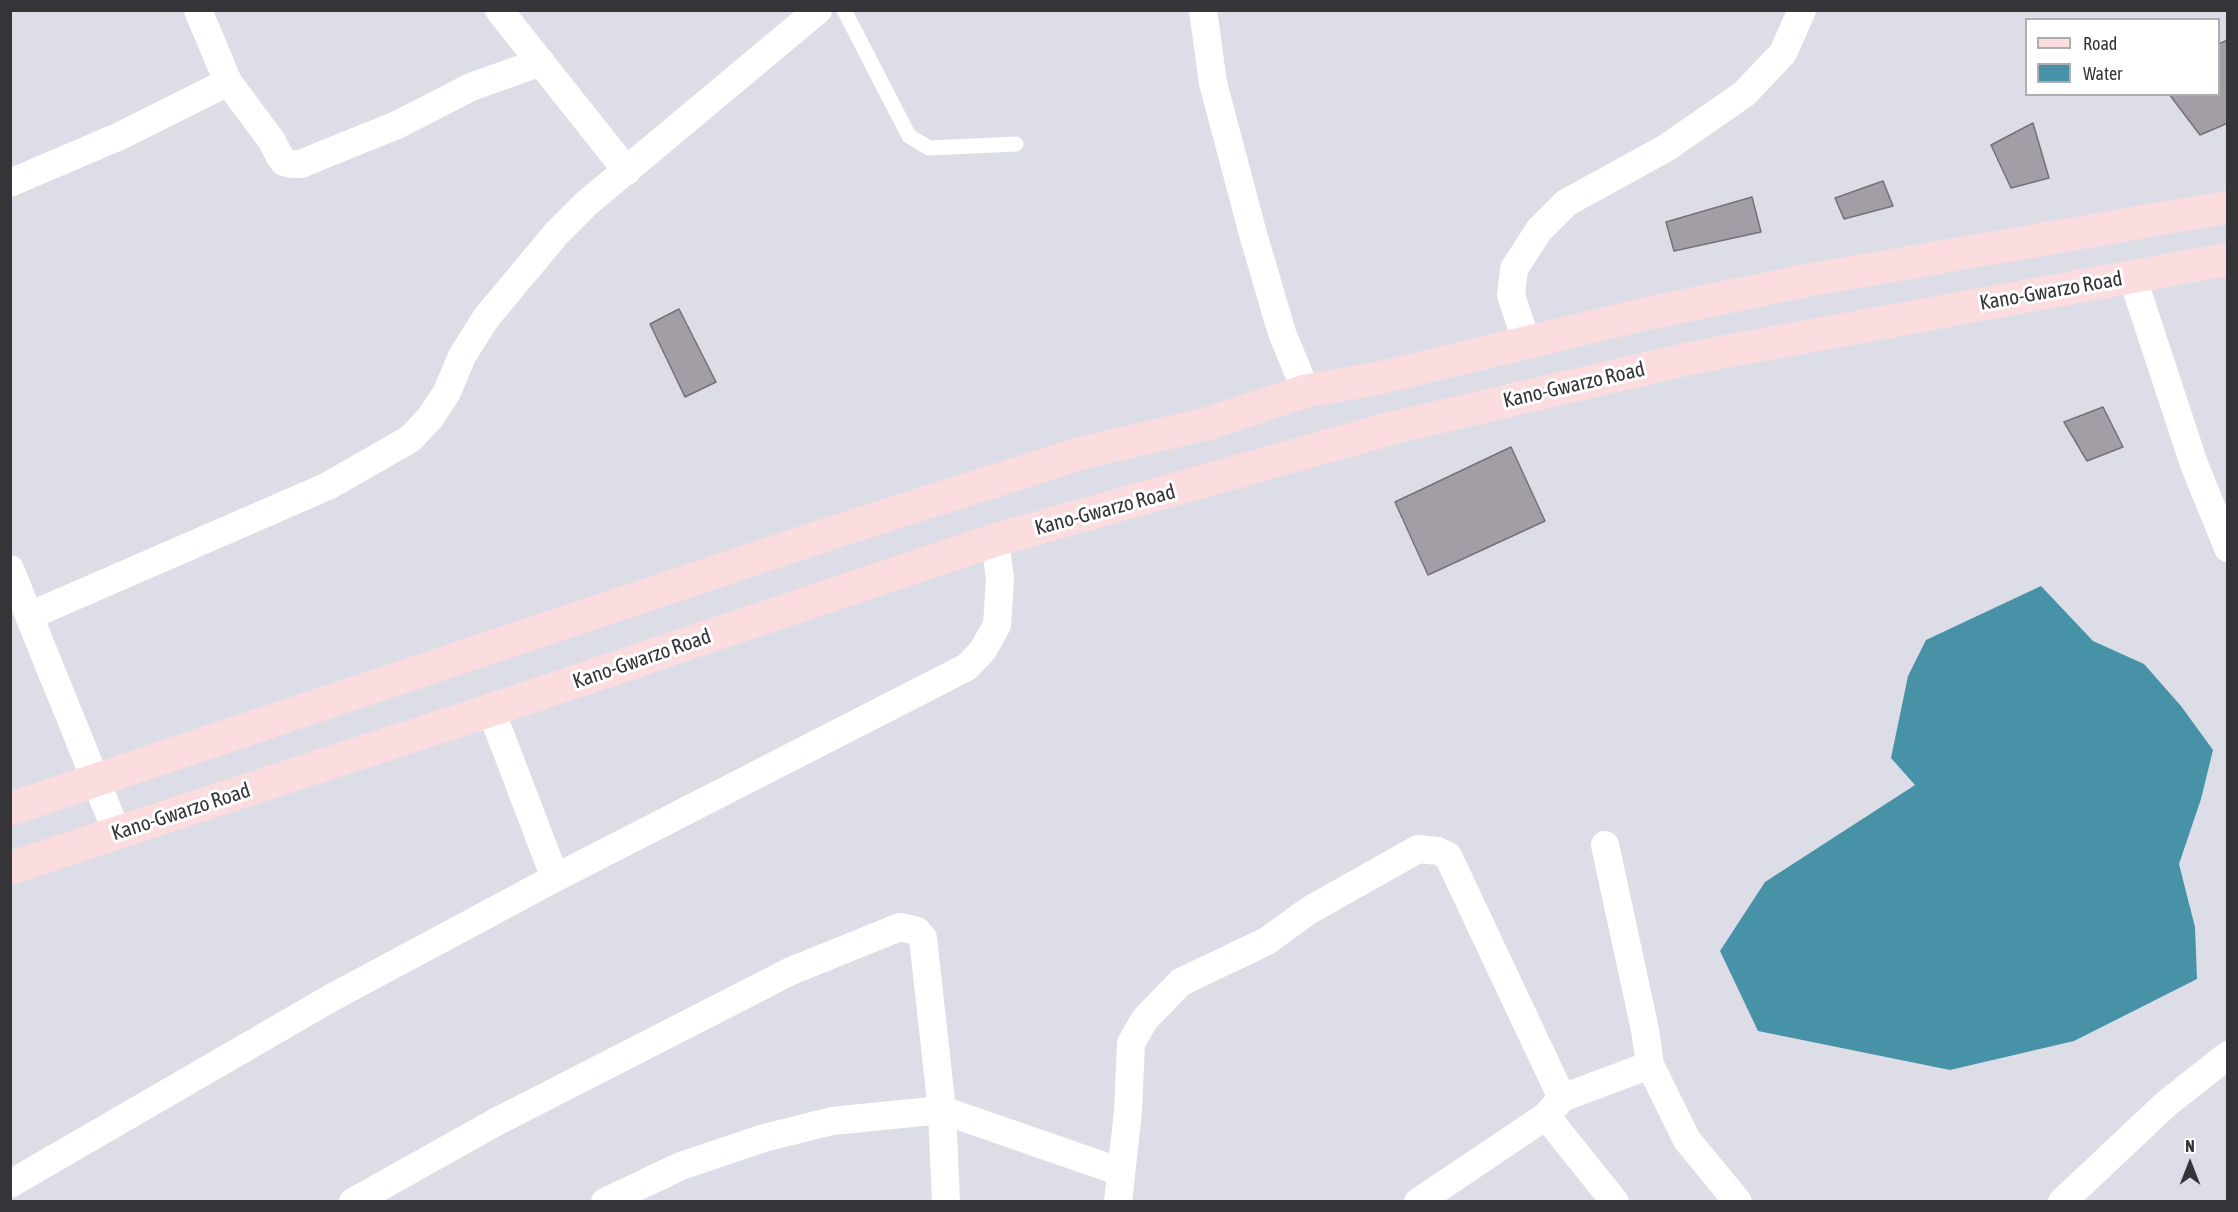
<!DOCTYPE html>
<html>
<head>
<meta charset="utf-8">
<style>
	body { margin:0 }
	#map { position:relative; width:2238px; height:1212px; overflow:hidden; background:#dddde7; font-family:"Asap Condensed",sans-serif }
	canvas { display:block }
	.frame { position:absolute; inset:0; border:12px solid #353539; pointer-events:none }
	.legend { position:absolute; left:2025px; top:18px; width:195px; height:78px; box-sizing:border-box; background:#fff; border:2px solid #aeaeb0; margin:0; padding:8px 10px; list-style:none; font-size:18px; color:#353539 }
	.legend li { display:flex; align-items:center; gap:12px; height:30px }
	.legend b { width:30px; border:2px solid #aeaeb0 }
	.north { position:absolute; left:2160px; top:1134px; width:60px; height:60px; -webkit-text-stroke:4px #fff; paint-order:stroke; rotate:0deg; font-size:16px; font-weight:700; line-height:24px; text-align:center; color:#353539 }
	.north::after { content:''; display:block; margin:auto; width:21px; height:27px; background:#353539; clip-path:polygon(50% 0,100% 100%,50% 72%,0 100%) }
</style>
</head>
<body>
<div id="map">
<canvas width="2238" height="1212"></canvas>
<div class="frame"></div>
<ul class="legend">
<li><b style="height:8px;background:#fbdde0"></b>Road</li>
<li><b style="height:16px;background:#4892a7"></b>Water</li>
</ul>
<div class="north">N</div>
</div>
<script>
const g = document.querySelector('canvas').getContext('2d');
g.lineJoin = 'round';
function fill(path, color) { g.fillStyle = color; g.fill(path, 'evenodd'); }
const toPath = rows => new Path2D(rows.map(r => 'M' + r).join(''));
function stroke(path, color, width, dash) { g.strokeStyle = color; g.lineWidth = width; g.lineCap = dash ? 'butt' : 'round'; g.setLineDash(dash || []); g.stroke(path); }
function write(font, color, halo, rows, align = 'center') {
  g.font = font + ' "Asap Condensed",sans-serif'; g.lineWidth = 6; g.setLineDash([]); g.textBaseline = 'middle'; g.strokeStyle = halo; g.fillStyle = color; for (const [text, x, y, turn = 0] of rows) {
    g.save(); g.translate(x, y); g.rotate((+turn || 0) * Math.PI / 180); g.textAlign = isNaN(turn) ? turn : align; if (halo) g.strokeText(text, 0, 0); g.fillText(text, 0, 0); g.restore();
  }
}
const water = toPath([
	[2041,586,2093,641,2144,664,2181,706,2213,750,2201,799,2179,864,2195,927,2197,979,2074,1041,1950,1070,1758,1031,1720,951,1765,882,1915,785,1891,758,1908,676,1926,640]
]);
const building = toPath([
	[2228,40,2228,123,2200,135,2169,94,2218,94,2218,44,2228,40],
	[2033,123,2049,178,2011,188,1991,145,2033,123],
	[1883,181,1893,206,1844,219,1835,198,1883,181],
	[1752,197,1761,232,1674,251,1666,222,1752,197],
	[679,309,716,382,685,397,650,324,679,309],
	[2103,407,2123,447,2087,461,2064,422,2103,407],
	[1511,447,1545,521,1428,575,1395,502,1511,447]
]);
const service = toPath([
	[844,10,909,136,929,148,1016,144]
]);
const minor = toPath([
	[198,10,228,82,272,141,279,155,284,162,292,164,301,164,320,156,397,125,471,87,541,62],
	[499,10,627,171],
	[1203,10,1213,83,1253,234,1282,333,1306,391],
	[10,183,120,136,228,82],
	[2132,276,2194,464,2228,548],
	[1526,341,1511,295,1514,269,1539,230,1566,203,1666,148,1744,94,1783,53,1802,10],
	[10,569,117,833],
	[29,616,328,486,410,439,430,418,447,392,462,356,486,318,556,234,587,203,818,10],
	[491,710,555,878],
	[1605,845,1645,1030,1650,1065,1687,1140,1738,1202],
	[1546,1116,1615,1202],
	[10,1184,331,998,555,878,967,667,983,650,997,625,1000,579,995,540],
	[353,1202,496,1122,791,971,900,927,917,931,923,938,942,1110,946,1202],
	[605,1202,681,1166,764,1138,832,1121,942,1110,1121,1172],
	[1118,1202,1128,1111,1131,1043,1145,1019,1181,982,1267,941,1308,911,1418,849,1438,851,1448,856,1562,1098],
	[1418,1202,1546,1116,1562,1098,1650,1065],
	[2062,1202,2166,1104,2228,1055]
]);
const primary = toPath([
	[10,809,828,534,1082,453,1206,424,1306,391,1375,379,1645,314,1809,280,2228,207],
	[10,868,491,710,995,540,1392,428,1696,357,2228,259]
]);
const streetNames = [
	["Kano-Gwarzo Road",2051,291,-10],
	["Kano-Gwarzo Road",1574,385,-13],
	["Kano-Gwarzo Road",1105,510,-15],
	["Kano-Gwarzo Road",642,659,-19],
	["Kano-Gwarzo Road",181,812,-18]
];
fill(water, '#4892a7');
fill(building, '#a39ea6');
stroke(building, '#767179', 1.5);
stroke(service, '#fff', 15);
stroke(minor, '#fff', 28);
stroke(primary, '#fbdde0', 33);
write('21px', '#353539', '#fff', streetNames);
</script>
</body>
</html>
